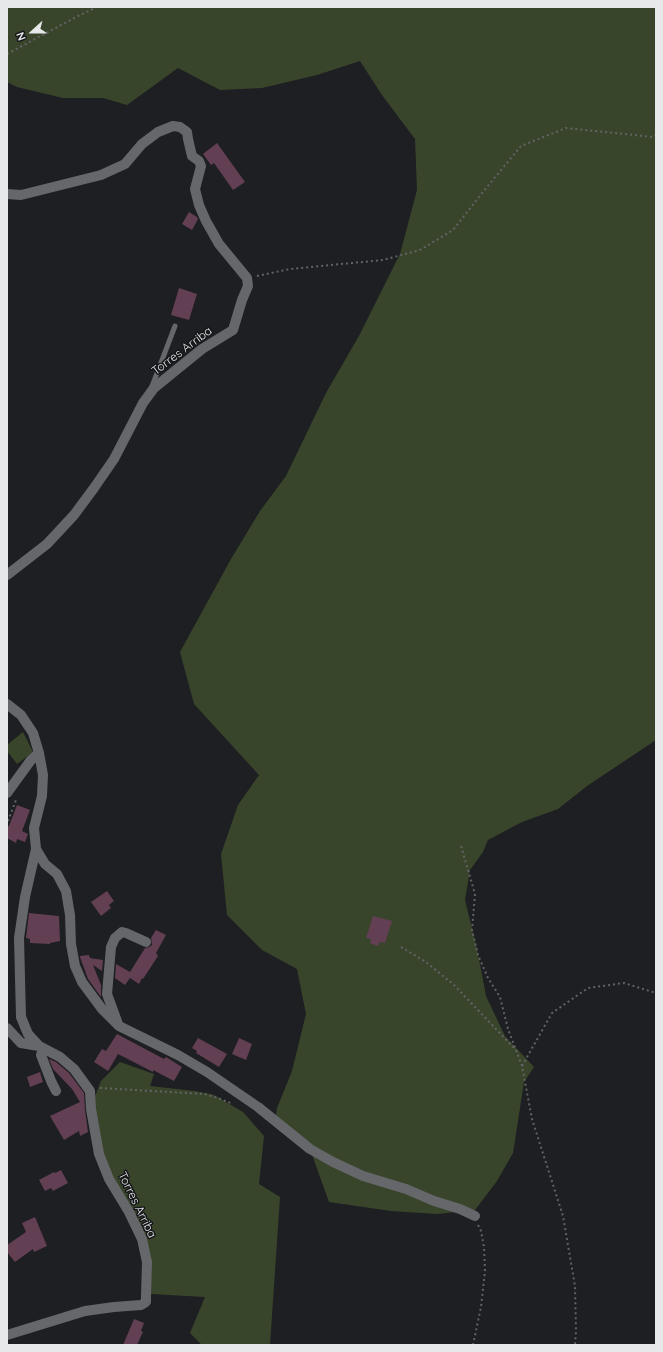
<!DOCTYPE html>
<html>
<head>
<meta charset="utf-8">
<style>
	body { margin:0 }
	#map { position:relative; width:663px; height:1352px; overflow:hidden; background:#1e1f22; font-family:Quicksand,sans-serif }
	canvas { display:block }
	.frame { position:absolute; inset:0; border:8px solid #e7e8ea; pointer-events:none }
	.north { position:absolute; left:12px; top:12px; width:40px; height:40px; -webkit-text-stroke:3px #151619; paint-order:stroke; rotate:249deg; font-size:11px; font-weight:700; line-height:16px; text-align:center; color:#e7e8ea }
	.north::after { content:''; display:block; margin:auto; width:14px; height:18px; background:#e7e8ea; clip-path:polygon(50% 0,100% 100%,50% 72%,0 100%) }
</style>
</head>
<body>
<div id="map">
<canvas width="663" height="1352"></canvas>
<div class="frame"></div>
<div class="north">N</div>
</div>
<script>
const g = document.querySelector('canvas').getContext('2d');
g.lineJoin = 'round';
function fill(path, color) { g.fillStyle = color; g.fill(path, 'evenodd'); }
const toPath = rows => new Path2D(rows.map(r => 'M' + r).join(''));
function stroke(path, color, width, dash) { g.strokeStyle = color; g.lineWidth = width; g.lineCap = dash ? 'butt' : 'round'; g.setLineDash(dash || []); g.stroke(path); }
function write(font, color, halo, rows, align = 'center') {
  g.font = font + ' Quicksand,sans-serif'; g.lineWidth = 3; g.setLineDash([]); g.textBaseline = 'middle'; g.strokeStyle = halo; g.fillStyle = color; for (const [text, x, y, turn = 0] of rows) {
    g.save(); g.translate(x, y); g.rotate((+turn || 0) * Math.PI / 180); g.textAlign = isNaN(turn) ? turn : align; if (halo) g.strokeText(text, 0, 0); g.fillText(text, 0, 0); g.restore();
  }
}
const green = toPath([
	[7,7,656,7,656,740,587,786,558,809,522,822,488,840,483,852,470,870,465,900,477,949,486,996,505,1036,534,1067,524,1082,513,1153,497,1181,475,1210,437,1214,391,1211,329,1202,310,1149,275,1121,277,1108,292,1071,306,1014,297,969,262,950,227,915,221,854,238,805,259,775,194,704,180,652,231,559,260,511,286,476,326,393,360,334,400,254,417,190,415,139,382,95,360,61,317,75,262,88,220,90,178,68,127,105,103,98,63,98,17,87,7,82],
	[23,732,33,752,17,764,7,751,7,745],
	[120,1062,154,1074,150,1086,195,1091,214,1095,243,1112,264,1136,259,1184,280,1197,270,1345,202,1345,190,1333,205,1297,151,1294,150,1260,109,1171,101,1151,94,1099,101,1081]
]);
const building = toPath([
	[217,143,245,182,233,190,214,163,211,165,203,154],
	[189,212,197,217,198,219,192,230,182,224],
	[179,288,197,294,189,320,171,315],
	[17,805,30,810,22,831,28,834,25,842,17,839,16,843,7,838,7,826,9,826],
	[107,891,114,901,109,905,111,908,101,916,91,902],
	[29,913,59,916,60,941,50,943,50,944,30,943,30,939,26,938],
	[373,916,392,921,385,943,380,942,378,946,370,943,371,939,366,938],
	[156,930,166,935,156,953,158,956,143,979,142,978,139,984,130,978,125,985,115,978,116,964,130,972,145,948,149,947,152,945,151,938],
	[89,955,90,958,103,960,102,971,93,965,101,985,101,997,88,979,80,957,80,956],
	[117,1034,164,1059,166,1057,182,1067,174,1081,153,1070,153,1072,118,1054,108,1071,94,1062,102,1049,106,1051],
	[198,1038,227,1054,219,1067,196,1053,197,1051,192,1048],
	[239,1038,252,1044,246,1060,232,1054],
	[49,1059,56,1062,69,1073,84,1093,85,1110,88,1132,80,1136,79,1131,64,1140,50,1116,80,1102,72,1089,53,1069],
	[40,1072,43,1082,30,1087,27,1077],
	[61,1170,68,1183,53,1191,51,1188,45,1191,39,1180,54,1172,55,1173],
	[35,1217,47,1246,34,1252,33,1249,15,1262,7,1252,7,1245,26,1232,22,1223],
	[134,1319,144,1323,141,1331,143,1332,137,1345,123,1345]
]);
const path = toPath([
	[7,54,78,16,97,7],
	[257,276,290,269,383,260,420,250,453,230,487,187,521,146,566,128,653,137,656,135],
	[8,821,16,800],
	[461,846,475,894,472,930,478,955,488,978,500,997,508,1029,522,1066,532,1119,563,1216,575,1286,576,1331,575,1345],
	[401,947,426,962,454,985,516,1050],
	[522,1066,552,1013,588,988,624,983,656,993],
	[100,1088,205,1094,218,1098,233,1104],
	[473,1345,481,1307,485,1271,484,1247,481,1231,478,1225]
]);
const lane = toPath([
	[151,389,175,326]
]);
const street = toPath([
	[7,194,21,195,101,175,125,164,142,144,158,132,173,126,180,127,187,132,188,139,192,156,199,161,201,166,195,189,199,205,206,221,219,244,247,278,248,286,242,300,233,330,202,349,154,388,143,403,114,459,94,488,74,515,47,544,7,575],
	[7,704,21,715,33,733,39,753,43,775,42,796,34,828,36,849,45,864,57,874,66,891,70,915,71,944,75,966,82,982,102,1009,119,1026,178,1055,207,1072,258,1107,310,1149,333,1162,363,1176,406,1189,434,1201,460,1209,475,1216],
	[7,793,31,760,39,753],
	[118,1024,107,994,111,947,115,938,122,932,126,933,146,942],
	[7,1028,21,1043,39,1046],
	[43,1048,41,1055,51,1081,56,1091],
	[7,1335,85,1311,114,1307,141,1305,146,1302,146,1296,147,1262,142,1239,129,1212,109,1179,99,1154,91,1109,90,1091,74,1069,60,1057,39,1046,28,1034,21,1017,19,938,25,897,36,849]
]);
const streetNames = [
	["Torres Arriba",182,351,-37],
	["Torres Arriba",137,1205,64]
];
fill(green, '#39452b');
fill(building, '#623f53');
stroke(path, '#626365', 2, [2, 3]);
stroke(lane, '#65676a', 5);
stroke(street, '#65676a', 10);
write('12px', '#e7e8ea', '#151619', streetNames);
</script>
</body>
</html>
